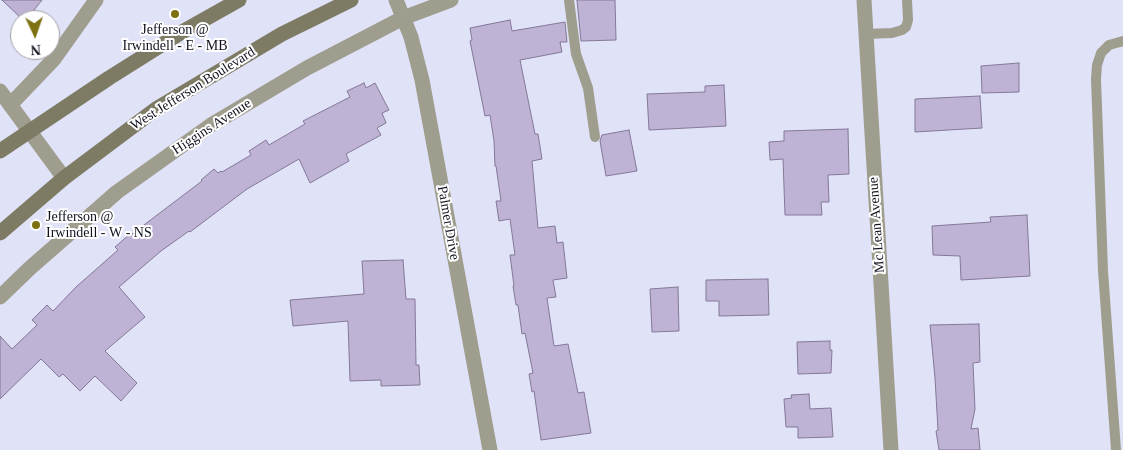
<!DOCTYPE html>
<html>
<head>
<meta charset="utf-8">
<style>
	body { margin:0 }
	#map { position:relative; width:1123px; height:450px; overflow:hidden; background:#e0e2f8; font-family:"Times New Roman",serif }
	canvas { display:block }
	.north { position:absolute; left:10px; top:10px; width:50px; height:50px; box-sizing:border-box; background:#fff; border:1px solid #a0a0a5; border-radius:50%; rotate:177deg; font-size:14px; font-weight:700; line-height:20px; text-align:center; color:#11121f }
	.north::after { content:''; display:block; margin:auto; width:18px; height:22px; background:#7e7112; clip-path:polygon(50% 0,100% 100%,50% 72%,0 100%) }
</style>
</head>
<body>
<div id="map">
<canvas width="1123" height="450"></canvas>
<div class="north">N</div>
</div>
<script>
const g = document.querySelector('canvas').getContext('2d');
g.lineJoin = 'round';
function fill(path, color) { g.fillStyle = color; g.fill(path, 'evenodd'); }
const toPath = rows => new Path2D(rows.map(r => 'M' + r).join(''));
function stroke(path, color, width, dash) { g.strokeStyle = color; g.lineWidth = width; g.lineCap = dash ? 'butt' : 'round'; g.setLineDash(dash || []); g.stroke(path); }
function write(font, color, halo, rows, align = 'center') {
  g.font = font + ' "Times New Roman",serif'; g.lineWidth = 4; g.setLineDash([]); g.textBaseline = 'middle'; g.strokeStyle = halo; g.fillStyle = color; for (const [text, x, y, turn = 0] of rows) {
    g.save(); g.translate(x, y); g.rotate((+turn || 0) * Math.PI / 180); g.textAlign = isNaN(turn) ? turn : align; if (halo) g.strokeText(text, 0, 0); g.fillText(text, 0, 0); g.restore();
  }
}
const building = toPath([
	[2,0,42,0,26,20,23,20,2,0],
	[577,0,615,0,616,40,581,41,577,0],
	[510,20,512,31,565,22,567,42,560,42,562,52,520,60,535,134,538,134,542,159,532,161,538,228,555,226,557,243,563,242,567,278,553,280,556,297,547,298,554,346,568,344,578,393,584,392,591,433,541,440,534,391,532,392,529,374,533,373,525,333,522,334,518,305,516,305,513,286,514,286,510,255,515,255,510,219,499,221,496,201,501,201,496,166,495,166,494,141,490,115,485,116,470,41,472,40,470,28,510,20],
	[1019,63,1019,92,982,93,981,66,1019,63],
	[364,83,366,88,375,83,389,110,382,113,386,123,377,128,381,135,346,154,349,161,310,183,299,159,247,189,190,232,189,231,161,251,119,287,145,317,105,351,137,383,121,401,95,376,80,391,63,374,59,377,41,359,0,399,0,336,12,349,37,325,32,320,47,305,53,311,76,287,118,250,115,247,131,233,132,234,202,181,201,180,214,169,218,173,221,171,222,172,251,155,249,151,266,140,269,145,305,124,303,121,350,97,347,91,364,83],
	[724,85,726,126,649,130,647,94,705,92,705,86,724,85],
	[980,96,982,128,915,132,915,99,980,96],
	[848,129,849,174,828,175,829,202,821,202,822,215,785,215,783,159,770,160,769,142,784,141,784,131,848,129],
	[629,130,637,171,606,176,600,141,602,135,629,130],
	[1027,215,1030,276,961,280,960,256,933,255,932,226,991,222,990,217,1027,215],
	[403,260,406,299,415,299,416,365,419,365,420,385,381,386,381,380,350,381,348,321,293,326,290,300,364,294,362,261,403,260],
	[768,279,769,315,719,316,719,301,706,301,706,280,768,279],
	[678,287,679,331,652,332,650,289,678,287],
	[979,324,980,362,973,363,975,409,971,429,978,428,980,450,939,450,936,431,938,430,935,378,930,325,979,324],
	[830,341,830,350,832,350,831,373,798,374,797,342,830,341],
	[809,394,810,409,831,408,833,437,798,438,798,427,786,427,784,399,792,398,791,395,809,394]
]);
const lane = toPath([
	[569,0,576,54,588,88,595,137],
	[865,34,892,33,902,30,906,27,908,20,907,0],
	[1116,450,1103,271,1096,79,1097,65,1101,53,1109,45,1123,41]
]);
const street = toPath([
	[396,0,411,37,422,80,490,450],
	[864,0,891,450],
	[0,91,64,178],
	[10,105,54,59,96,0],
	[0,297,30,268,117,192,211,125,307,68,403,18,451,0]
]);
const secondary = toPath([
	[0,151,109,78,182,32,239,0],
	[0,233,64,178,156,109,282,34,351,0]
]);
const markers = [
	[175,14,5,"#7e7112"],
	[36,225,5,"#7e7112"]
];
const poiNames = [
	["Jefferson @",175,30],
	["Irwindell - E - MB",175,46],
	["Jefferson @",46,217,"left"],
	["Irwindell - W - NS",46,233,"left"]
];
const streetNames = [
	["West Jefferson Boulevard",193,89,-32],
	["Higgins Avenue",212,127,-33],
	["Palmer Drive",448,223,80],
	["Mc Lean Avenue",877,225,-94]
];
fill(building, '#beb2d5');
stroke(building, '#837898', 1);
stroke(lane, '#9f9d8d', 10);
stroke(street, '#9f9d8d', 15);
stroke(secondary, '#7e7b64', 15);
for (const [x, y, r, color] of markers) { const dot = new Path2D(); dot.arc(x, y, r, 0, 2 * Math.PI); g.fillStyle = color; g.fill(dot); stroke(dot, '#fff', 2); }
write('14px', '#11121f', '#fff', poiNames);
write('14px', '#11121f', '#fff', streetNames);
</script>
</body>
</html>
